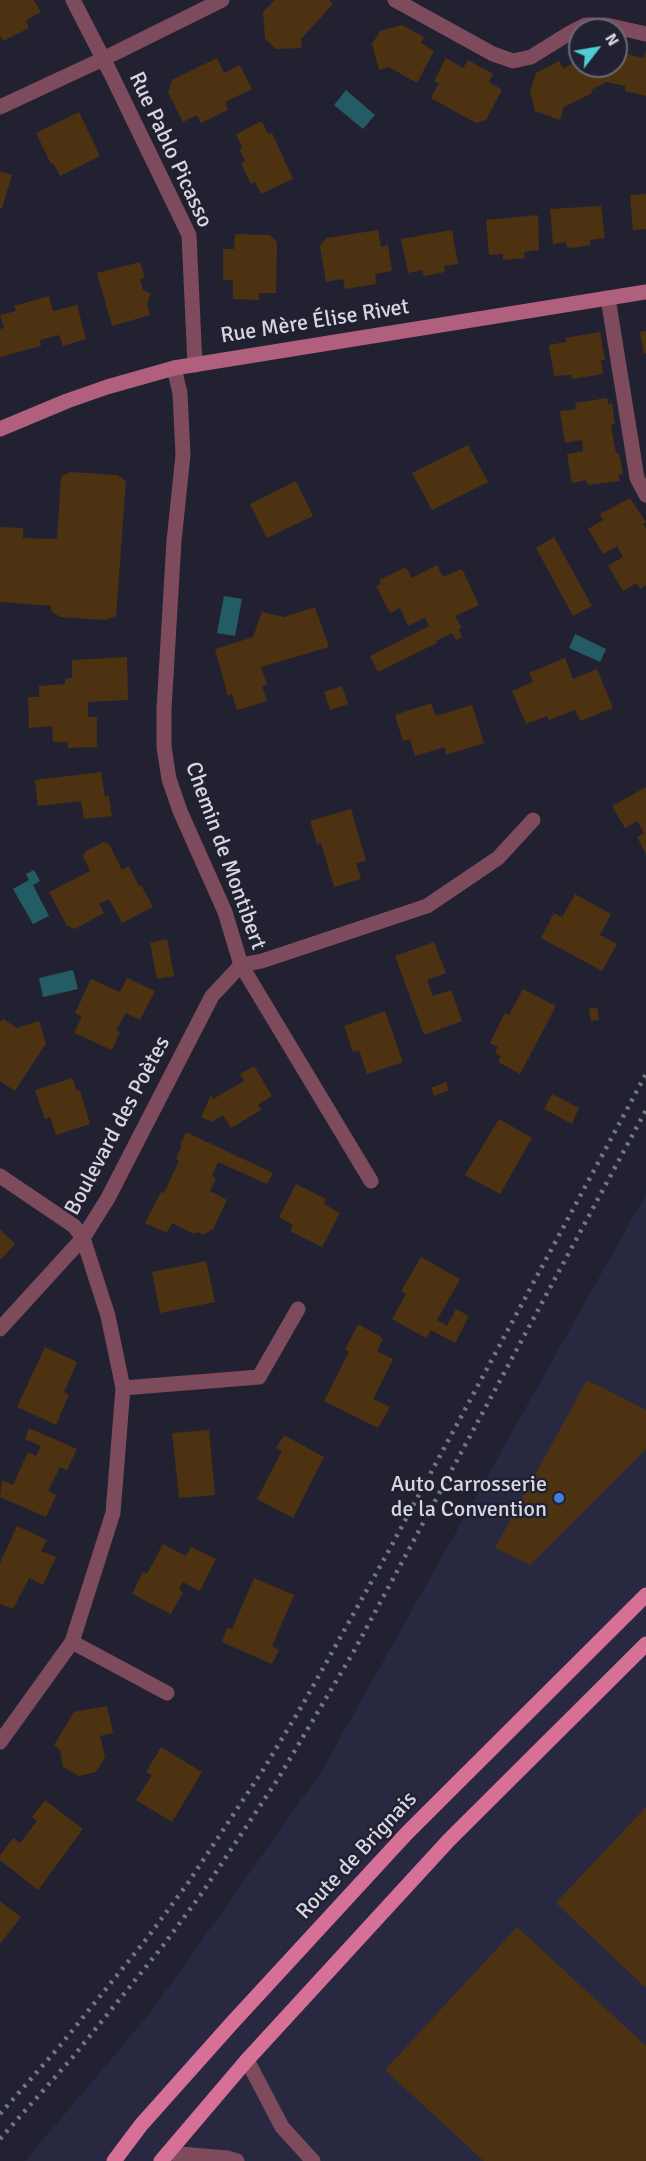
<!DOCTYPE html>
<html>
<head>
<meta charset="utf-8">
<style>
	body { margin:0 }
	#map { position:relative; width:646px; height:2161px; overflow:hidden; background:#212132; font-family:Signika,sans-serif }
	canvas { display:block }
	.north { position:absolute; left:568px; top:18px; width:60px; height:60px; box-sizing:border-box; background:#212132; border:2px solid #696a78; border-radius:50%; rotate:59deg; font-size:16px; font-weight:700; line-height:24px; text-align:center; color:#d6d7e2 }
	.north::after { content:''; display:block; margin:auto; width:21px; height:27px; background:#51ccd2; clip-path:polygon(50% 0,100% 100%,50% 72%,0 100%) }
</style>
</head>
<body>
<div id="map">
<canvas width="646" height="2161"></canvas>
<div class="north">N</div>
</div>
<script>
const g = document.querySelector('canvas').getContext('2d');
g.lineJoin = 'round';
function fill(path, color) { g.fillStyle = color; g.fill(path, 'evenodd'); }
const toPath = rows => new Path2D(rows.map(r => 'M' + r).join(''));
function stroke(path, color, width, dash) { g.strokeStyle = color; g.lineWidth = width; g.lineCap = dash ? 'butt' : 'round'; g.setLineDash(dash || []); g.stroke(path); }
function write(font, color, halo, rows, align = 'center') {
  g.font = font + ' Signika,sans-serif'; g.lineWidth = 5; g.setLineDash([]); g.textBaseline = 'middle'; g.strokeStyle = halo; g.fillStyle = color; for (const [text, x, y, turn = 0] of rows) {
    g.save(); g.translate(x, y); g.rotate((+turn || 0) * Math.PI / 180); g.textAlign = isNaN(turn) ? turn : align; if (halo) g.strokeText(text, 0, 0); g.fillText(text, 0, 0); g.restore();
  }
}
const built = toPath([
	[646,1194,646,2161,25,2161,151,2012,321,1772]
]);
const water = toPath([
	[346,90,375,115,363,129,334,105],
	[224,596,242,599,235,636,217,633],
	[575,634,606,649,600,662,569,648],
	[34,870,40,881,33,885,49,916,33,924,13,889,29,880,26,874],
	[73,970,78,989,43,997,39,978]
]);
const building = toPath([
	[0,0,34,0,41,12,26,20,29,28,3,41,0,35],
	[275,0,329,0,333,4,301,39,302,48,276,49,265,39,263,12],
	[402,25,424,37,421,43,434,51,417,83,389,67,379,70,372,44,380,31],
	[616,51,643,58,646,51,646,96,625,91,625,86,607,82,591,90,592,93,564,107,560,120,535,111,530,91,536,73,559,61,563,69,580,59,580,66,616,66],
	[217,58,224,73,240,65,252,89,225,102,228,110,201,123,197,115,183,122,168,93,172,80],
	[446,58,463,68,468,60,493,74,489,82,502,90,486,120,476,123,431,98,439,83,434,81],
	[79,112,100,156,60,176,53,163,51,164,36,133],
	[262,121,268,134,272,133,293,179,261,194,255,182,251,184,241,164,245,161,239,149,242,148,236,134],
	[0,171,12,175,2,208,0,208],
	[646,194,646,229,633,230,630,195],
	[601,206,605,238,590,240,590,245,579,247,567,248,566,242,553,244,550,209],
	[538,215,539,250,524,252,525,258,503,260,503,254,489,255,486,220],
	[378,230,381,247,388,245,392,271,375,274,376,284,345,289,343,279,326,282,320,246,326,238],
	[452,230,458,264,444,266,445,272,434,274,424,276,422,270,408,273,401,239],
	[235,234,270,235,277,242,276,293,259,293,259,300,233,299,233,280,223,280,223,249,234,249],
	[140,262,145,278,140,279,143,290,151,294,147,304,150,315,112,326,97,273],
	[49,296,53,311,77,305,86,339,63,346,59,335,40,340,41,346,0,357,0,329,4,328,0,315,16,311,14,306],
	[646,331,646,353,644,354,640,332],
	[600,332,605,360,601,360,603,374,572,379,571,375,554,376,549,345,566,342,565,338],
	[607,398,608,404,612,403,615,424,611,425,616,453,619,453,623,474,618,475,620,481,588,485,586,480,572,483,567,454,583,451,582,440,565,443,560,411,576,409,575,403],
	[468,445,488,482,432,510,412,473],
	[71,472,117,475,126,481,116,616,105,620,60,617,51,611,51,606,0,602,0,527,23,528,23,538,57,539,61,476],
	[296,481,313,516,267,538,250,504],
	[630,498,646,522,643,524,646,529,646,585,640,589,637,583,623,591,608,566,623,557,617,546,603,554,588,529,603,520,600,514],
	[554,537,592,606,573,616,536,548],
	[437,565,443,577,462,569,479,605,455,616,462,628,459,629,462,637,456,640,452,633,436,641,437,643,378,672,370,656,429,626,425,618,408,626,400,608,390,613,376,586,381,584,379,580,406,567,412,578],
	[315,607,329,647,261,667,267,684,262,686,267,701,237,710,232,694,228,696,215,649,253,637,262,612,284,617],
	[127,657,128,700,88,702,88,717,97,717,97,747,68,748,67,742,53,742,52,726,29,728,28,697,39,697,39,686,65,684,65,679,72,678,72,660],
	[565,658,573,679,597,669,613,708,580,721,575,710,549,720,547,716,526,724,512,691,533,682,529,673],
	[342,686,348,704,330,710,324,692],
	[431,703,436,716,472,705,484,743,446,755,445,747,415,756,410,739,403,741,395,715],
	[101,772,105,796,109,796,112,816,84,819,81,801,38,806,35,780],
	[646,787,646,854,637,837,644,833,637,821,625,828,612,806],
	[351,809,366,861,356,863,361,879,334,887,321,843,317,844,310,821],
	[104,842,109,844,122,870,129,866,139,887,141,885,153,907,122,923,109,899,99,904,104,913,75,929,67,926,49,892,90,871,83,856,86,851],
	[575,894,611,914,600,935,617,944,602,971,541,938,554,913,562,917],
	[167,939,174,976,157,979,150,943],
	[434,942,446,973,427,980,433,996,451,990,462,1021,424,1035,395,956],
	[127,978,155,991,140,1020,126,1013,116,1030,120,1032,112,1050,74,1033,82,1016,75,1013,91,979,120,992],
	[523,989,556,1006,520,1074,498,1062,501,1056,495,1053,498,1047,490,1043,505,1013,509,1015],
	[597,1007,599,1020,591,1021,589,1009],
	[385,1011,403,1062,367,1074,359,1050,353,1052,344,1026],
	[3,1019,17,1028,39,1021,46,1043,15,1091,0,1081,0,1022],
	[254,1066,272,1096,258,1105,261,1110,231,1128,223,1115,212,1122,201,1117,211,1095,213,1099,244,1081,240,1074],
	[72,1078,77,1091,80,1091,90,1124,56,1135,50,1117,45,1119,35,1090],
	[446,1082,449,1090,434,1096,431,1088],
	[552,1094,579,1108,572,1124,544,1109],
	[499,1119,532,1138,500,1194,465,1175],
	[186,1132,273,1173,267,1184,218,1162,212,1176,216,1179,210,1191,227,1200,213,1229,203,1235,197,1232,194,1234,172,1223,167,1233,145,1223,161,1192,164,1193,179,1161,176,1159,182,1145,180,1145],
	[296,1184,326,1199,324,1204,340,1213,322,1247,290,1231,293,1225,279,1217],
	[0,1229,15,1244,0,1260],
	[421,1257,460,1279,437,1320,447,1326,456,1309,469,1316,455,1343,431,1330,426,1338,392,1319,406,1294,401,1291],
	[206,1261,215,1302,160,1313,152,1272],
	[358,1324,383,1338,377,1351,393,1359,373,1399,390,1407,378,1428,324,1401,349,1352,345,1350],
	[45,1347,77,1362,64,1392,69,1395,56,1425,17,1407],
	[587,1380,646,1410,646,1449,530,1565,495,1548],
	[29,1428,77,1449,67,1470,60,1467,48,1491,56,1495,46,1517,0,1497,2,1480,13,1485,28,1452,36,1456,41,1446,25,1439],
	[209,1430,215,1495,179,1498,172,1433],
	[284,1435,324,1457,293,1518,257,1499,282,1451,276,1448],
	[17,1526,47,1540,41,1551,56,1557,43,1585,29,1578,13,1609,0,1604,0,1563],
	[163,1544,186,1556,191,1547,216,1559,200,1591,183,1582,179,1589,183,1592,171,1614,132,1594,143,1572,147,1574],
	[254,1578,294,1595,272,1646,279,1650,272,1664,222,1642,227,1628,232,1629],
	[107,1706,113,1733,100,1736,105,1757,96,1772,79,1776,63,1767,60,1750,54,1745,74,1712],
	[161,1747,202,1772,172,1822,136,1800,152,1775,146,1772],
	[45,1800,83,1829,38,1890,0,1860,0,1855,13,1838,20,1843,37,1821,32,1817],
	[646,1807,646,1988,556,1903],
	[0,1901,21,1917,0,1944],
	[517,1927,646,2046,646,2161,484,2161,385,2070]
]);
const street = toPath([
	[73,0,111,74,189,235,195,365],
	[395,0,493,54,513,61,531,57,568,34,586,25,606,25,646,34],
	[0,107,103,59,222,0],
	[608,298,637,478,646,495],
	[174,368,180,393,183,455,174,541,164,709,164,747,169,779,180,811,225,912,241,965,371,1181],
	[0,1176,74,1226,83,1238,108,1316,123,1388,113,1513,72,1642,0,1742],
	[0,1329,83,1238,108,1198,212,996,241,965,262,961,427,906,498,858,533,820],
	[123,1388,259,1377,298,1309],
	[72,1642,167,1693],
	[247,2060,282,2127,313,2161],
	[168,2153,227,2158,237,2161]
]);
const secondary = toPath([
	[0,429,67,401,107,387,174,368,646,292]
]);
const primary = toPath([
	[114,2161,141,2125,232,2023,407,1833,646,1595],
	[161,2161,247,2060,449,1840,646,1644]
]);
const rail = toPath([
	[0,2114,59,2047,148,1937,188,1883,263,1770,303,1704,387,1554,646,1074],
	[0,2139,72,2058,162,1947,202,1893,278,1779,354,1651,401,1564,646,1110]
]);
const markers = [
	[559,1498,6,"#3f7fe0"]
];
const streetNames = [
	["Rue Pablo Picasso",170,150,65],
	["Rue Mère Élise Rivet",315,322,-9],
	["Chemin de Montibert",225,856,70],
	["Boulevard des Poètes",118,1126,-62],
	["Route de Brignais",357,1856,-47]
];
const poiNames = [
	["Auto Carrosserie",547,1485],
	["de la Convention",547,1510]
];
fill(built, '#282940');
fill(water, '#245c66');
fill(building, '#4d3212');
stroke(street, '#7e4b5d', 15);
stroke(secondary, '#b0607d', 15);
stroke(primary, '#d77097', 15);
stroke(rail, '#757684', 4.5, [3, 6]);
for (const [x, y, r, color] of markers) { const dot = new Path2D(); dot.arc(x, y, r, 0, 2 * Math.PI); g.fillStyle = color; g.fill(dot); stroke(dot, '#212132', 2); }
write('22px', '#d6d7e2', '#212132', streetNames);
write('22px', '#d6d7e2', '#212132', poiNames, 'right');
</script>
</body>
</html>
